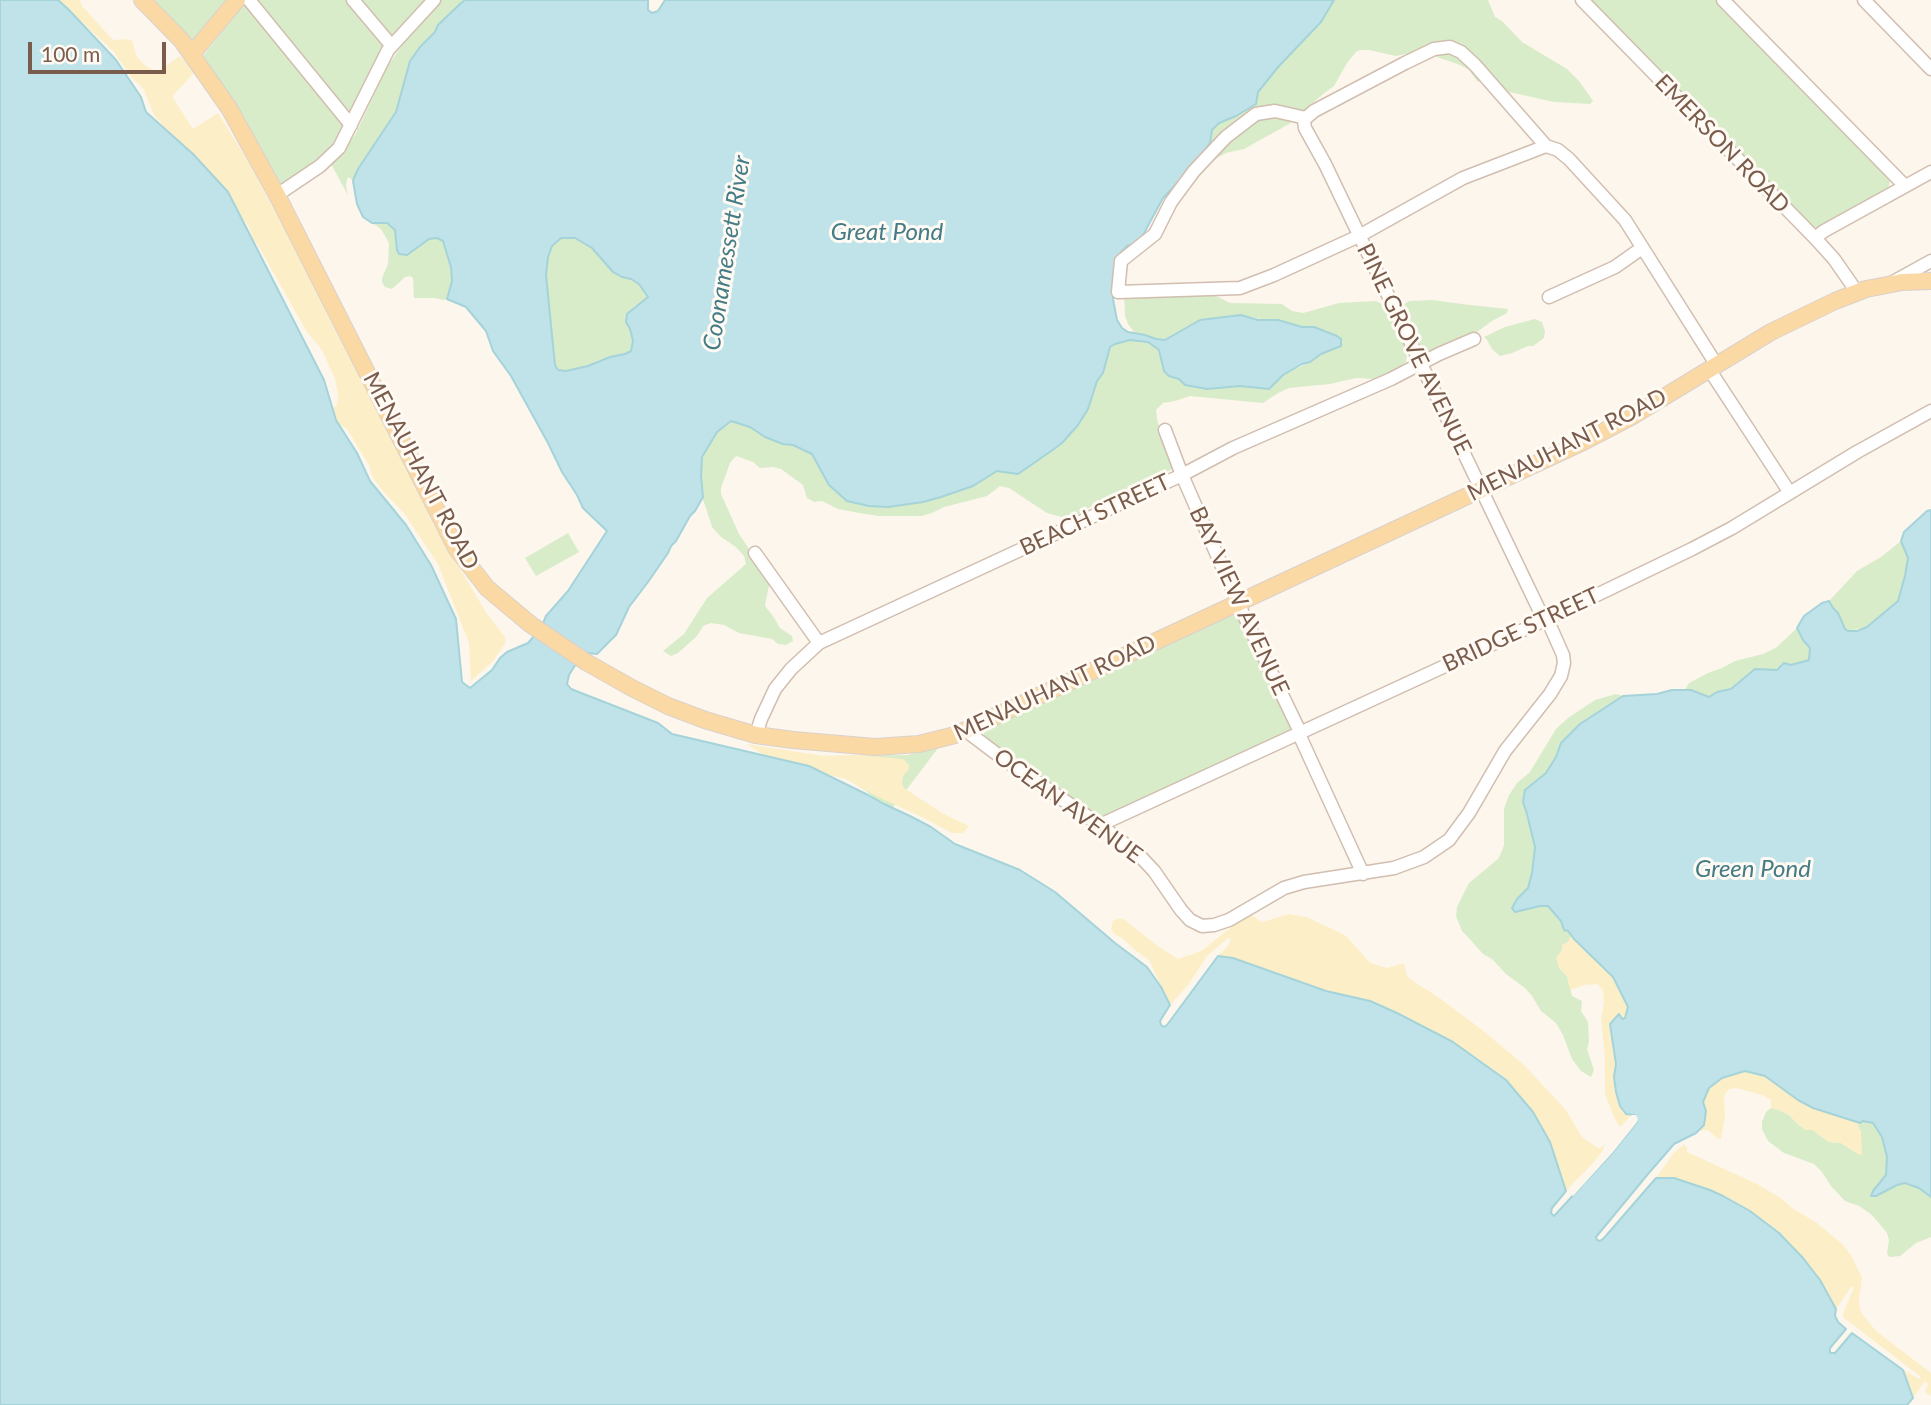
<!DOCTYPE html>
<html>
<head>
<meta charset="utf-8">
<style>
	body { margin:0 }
	#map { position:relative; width:1931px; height:1405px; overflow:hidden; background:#fdf6ec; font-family:Lato,sans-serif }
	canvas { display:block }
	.scale { position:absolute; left:28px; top:42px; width:138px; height:32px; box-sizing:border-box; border:4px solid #7a5c4d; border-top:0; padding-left:9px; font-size:21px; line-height:24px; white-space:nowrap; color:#7a5c4d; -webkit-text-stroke:5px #fffaf3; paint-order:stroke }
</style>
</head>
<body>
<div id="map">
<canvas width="1931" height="1405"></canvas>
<div class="scale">100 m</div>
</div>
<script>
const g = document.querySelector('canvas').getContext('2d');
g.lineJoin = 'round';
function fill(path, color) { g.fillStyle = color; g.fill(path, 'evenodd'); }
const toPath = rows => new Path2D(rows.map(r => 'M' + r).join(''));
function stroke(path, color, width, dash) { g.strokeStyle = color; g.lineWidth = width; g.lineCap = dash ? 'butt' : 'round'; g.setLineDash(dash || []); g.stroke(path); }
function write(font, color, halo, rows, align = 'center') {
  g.font = font + ' Lato,sans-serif'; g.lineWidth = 6; g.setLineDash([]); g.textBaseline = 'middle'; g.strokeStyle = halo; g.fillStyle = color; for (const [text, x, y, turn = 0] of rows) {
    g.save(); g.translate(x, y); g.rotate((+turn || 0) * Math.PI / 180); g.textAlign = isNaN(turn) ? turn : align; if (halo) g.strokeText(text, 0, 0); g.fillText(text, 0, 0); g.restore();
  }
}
const green = toPath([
	[149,0,231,0,196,40,193,40,189,39],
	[254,0,347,0,386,46,350,113,348,113],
	[357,0,427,0,394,36,391,37],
	[439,0,465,0,448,15,440,25,432,41,407,70,397,115,358,169,353,181,349,177,347,179,346,186,348,195,331,164,355,135,387,67,400,48],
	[1334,0,1488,0,1495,17,1503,22,1522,42,1567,69,1579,81,1593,101,1590,104,1554,102,1505,91,1485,83,1477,81,1469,70,1460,65,1420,51,1396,56,1369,50,1360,50,1356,52,1347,63,1334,86,1323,94,1289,124,1244,149,1226,153,1215,159,1210,143,1212,130,1219,123,1236,116,1256,104,1258,92,1279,66,1321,22],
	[1588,0,1717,0,1886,172,1890,181,1888,189,1820,228,1813,227],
	[244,4,345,126,331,153,280,186,232,98,203,56],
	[380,222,391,226,396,230,399,254,407,255,429,239,437,238,443,241,451,267,452,281,447,299,444,300,434,298,414,298,413,278,410,276,405,277,392,289,385,287,382,282,382,278,388,264,389,243,381,229,372,223],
	[561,238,575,238,592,248,613,272,622,277,631,279,639,284,648,298,634,307,626,322,630,329,633,341,631,351,625,354,599,360,588,366,566,371,558,370,555,365,546,275,548,257,552,246],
	[1124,291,1214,295,1230,303,1282,304,1292,311,1303,313,1339,303,1376,301,1384,305,1401,335,1407,354,1406,362,1397,369,1373,379,1356,378,1330,384,1289,388,1278,393,1263,403,1190,396,1175,401,1163,403,1156,410,1157,419,1165,449,1171,462,1172,469,1146,484,1118,493,1094,504,1081,514,1062,517,1047,513,1009,488,1000,486,987,496,944,507,932,513,921,516,879,516,859,513,838,509,822,501,814,502,807,498,803,485,781,469,773,467,760,468,753,462,736,456,730,463,721,488,721,494,739,534,770,580,765,606,773,616,780,628,792,636,793,641,786,645,778,644,772,639,739,633,724,625,711,623,703,626,697,636,678,653,671,656,663,651,684,634,707,598,746,564,744,556,736,547,721,537,712,527,702,496,701,476,702,457,717,432,731,421,750,427,765,437,783,444,793,445,812,454,829,485,847,501,869,506,888,507,923,502,941,497,973,486,997,471,1018,474,1054,449,1062,443,1078,425,1088,409,1097,381,1103,373,1110,347,1115,344,1130,340,1148,342,1160,350,1164,371,1169,376,1179,379,1185,385,1203,389,1240,386,1269,389,1283,375,1310,362,1321,354,1341,346,1337,336,1310,326,1302,327,1241,315,1200,320,1165,340,1156,339,1135,333,1128,324,1125,316],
	[1432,300,1470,305,1508,309,1507,313,1492,321,1477,332,1426,354,1414,333,1410,323,1406,318,1403,304,1410,301],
	[1535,319,1542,322,1545,331,1544,338,1533,346,1528,346,1512,353,1500,356,1492,349,1487,340,1484,337,1505,327],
	[568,533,579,552,536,576,525,558],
	[1901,541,1908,558,1905,576,1898,601,1867,627,1848,631,1845,629,1838,613,1833,608,1829,601,1857,571,1881,557],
	[1232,611,1239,613,1292,728,1290,732,1103,816,1091,812,984,737,984,733,989,724],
	[1797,628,1803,640,1810,648,1809,660,1791,665,1784,663,1778,670,1751,672,1730,689,1717,692,1709,697,1691,690,1685,690,1689,683,1708,673,1722,668,1735,661,1763,654,1777,647],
	[1616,694,1623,696,1580,724,1561,743,1556,757,1546,773,1531,786,1528,786,1528,818,1535,847,1532,874,1528,888,1517,899,1512,908,1515,912,1540,906,1548,906,1561,921,1572,936,1562,950,1559,968,1567,976,1572,996,1582,1001,1581,1011,1588,1022,1589,1042,1587,1049,1594,1070,1591,1077,1581,1071,1572,1059,1563,1035,1556,1023,1541,1011,1532,996,1525,988,1506,974,1492,959,1483,954,1467,936,1462,931,1456,916,1457,907,1469,883,1498,859,1502,851,1504,845,1504,809,1509,795,1517,783,1530,772,1556,729,1568,718,1595,700],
	[933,747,939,747,891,810,884,807,866,791,843,776,821,756,908,755],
	[1771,1108,1779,1110,1789,1115,1800,1126,1813,1130,1829,1142,1841,1143,1860,1155,1861,1132,1857,1125,1863,1121,1873,1123,1882,1137,1887,1157,1886,1175,1873,1191,1871,1196,1876,1196,1897,1185,1905,1183,1913,1185,1922,1190,1931,1197,1931,1237,1916,1243,1900,1256,1890,1257,1887,1254,1889,1240,1887,1233,1872,1215,1859,1206,1845,1201,1831,1186,1822,1172,1814,1164,1784,1153,1768,1141,1762,1129,1762,1122,1766,1112]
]);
const sand = toPath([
	[58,0,80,0,82,6,113,40,128,39,132,41,137,57,147,67,157,72,180,56,195,72,174,94,173,98,193,129,218,113,249,162,314,285,329,318,399,452,434,525,487,614,505,637,506,642,493,661,471,681,469,643,438,564,404,513,381,489,372,476,370,467,347,429,329,418,327,413,337,405,338,395,335,379,322,350,307,332,259,247,253,239,249,227,154,115,143,88,131,77,114,52],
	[746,744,824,756,861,755,903,759,909,765,909,769,903,776,902,784,904,788,942,813,969,826,963,833,952,833,924,818,874,795,846,779,777,763],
	[1289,914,1306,917,1343,934,1348,938,1370,963,1387,968,1404,963,1407,976,1413,981,1441,999,1481,1029,1523,1064,1566,1110,1582,1137,1598,1148,1601,1148,1605,1144,1602,1152,1594,1162,1566,1191,1550,1142,1533,1112,1514,1088,1494,1070,1467,1051,1397,1013,1370,1001,1326,991,1233,958,1218,956,1228,946,1231,939,1228,938,1207,956,1188,985,1170,1005,1149,960,1135,950,1121,937,1115,935,1111,929,1113,921,1120,918,1125,920,1155,944,1178,959,1193,954,1204,949,1239,921,1251,915,1262,922],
	[1572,936,1613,977,1628,1007,1625,1018,1622,1019,1620,1014,1610,1031,1616,1064,1614,1077,1625,1114,1632,1115,1620,1127,1614,1117,1605,1094,1605,1057,1601,1019,1604,1003,1603,991,1598,984,1585,985,1570,990,1567,976,1559,968,1556,958,1562,950,1562,944,1567,943],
	[1745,1071,1765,1076,1798,1100,1813,1108,1860,1123,1857,1126,1861,1132,1862,1154,1860,1155,1841,1143,1829,1142,1813,1130,1805,1130,1789,1115,1779,1110,1771,1108,1771,1100,1762,1095,1736,1088,1729,1089,1724,1096,1725,1117,1721,1139,1718,1139,1708,1130,1698,1131,1704,1125,1706,1111,1703,1102,1709,1088,1722,1078],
	[1684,1144,1687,1148,1687,1152,1757,1184,1782,1199,1792,1208,1817,1223,1841,1243,1851,1255,1862,1278,1859,1299,1860,1309,1863,1315,1876,1331,1931,1373,1931,1396,1925,1392,1928,1384,1925,1381,1913,1398,1903,1370,1919,1379,1921,1377,1843,1317,1843,1314,1854,1287,1851,1287,1836,1309,1820,1280,1803,1258,1779,1233,1765,1221,1750,1211,1710,1190,1656,1178,1673,1154]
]);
const water = toPath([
	[0,0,58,0,68,9,116,60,141,97,146,112,193,154,228,192,324,380,336,420,357,453,370,481,406,525,431,565,456,619,462,682,470,688,492,670,500,658,507,652,528,643,541,628,546,616,568,591,607,531,583,508,577,495,562,472,548,443,511,376,493,351,486,331,466,307,447,299,452,281,451,267,443,241,437,238,429,239,407,255,399,254,397,250,395,230,387,223,372,223,363,217,357,204,353,181,354,178,358,169,396,112,410,61,420,47,435,32,438,25,460,4,465,0,648,0,648,10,652,13,658,11,665,0,1334,0,1321,22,1279,66,1258,92,1256,104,1236,116,1219,123,1212,130,1210,143,1189,171,1163,198,1143,235,1136,243,1127,246,1122,251,1119,256,1113,299,1117,320,1122,328,1128,332,1145,335,1156,339,1165,340,1200,320,1241,315,1258,320,1278,320,1302,327,1314,327,1337,336,1341,339,1341,346,1321,354,1310,362,1302,364,1283,375,1269,389,1240,386,1207,389,1185,385,1179,379,1169,376,1164,371,1159,350,1148,342,1130,340,1115,344,1110,347,1103,373,1097,381,1088,409,1078,425,1062,443,1054,449,1018,474,997,471,973,486,941,497,923,502,888,507,869,506,847,501,829,485,812,454,793,445,783,444,765,437,750,427,731,421,717,432,702,457,701,476,703,497,695,511,690,516,676,541,671,546,668,553,648,582,629,607,616,635,597,654,587,653,579,659,569,675,567,684,571,689,658,723,672,734,809,766,868,795,884,804,910,816,931,827,955,844,1020,870,1055,892,1115,943,1147,967,1161,987,1170,1005,1160,1021,1161,1025,1164,1027,1167,1025,1218,956,1233,958,1326,991,1370,1001,1397,1013,1453,1042,1506,1080,1533,1112,1550,1142,1566,1191,1552,1208,1551,1213,1554,1216,1613,1152,1637,1122,1635,1115,1626,1114,1620,1106,1616,1092,1614,1077,1616,1064,1610,1024,1619,1014,1622,1019,1625,1018,1628,1007,1613,977,1574,939,1568,931,1564,930,1561,921,1548,906,1540,906,1515,912,1512,908,1517,899,1528,888,1532,873,1535,847,1527,814,1523,802,1525,790,1546,773,1556,757,1561,743,1580,724,1623,696,1657,694,1672,690,1691,690,1709,697,1717,692,1731,689,1755,669,1777,670,1784,663,1791,665,1809,660,1810,648,1803,640,1797,628,1804,616,1822,603,1829,601,1833,608,1838,613,1845,629,1848,631,1857,631,1867,627,1898,601,1905,576,1908,558,1901,541,1904,532,1927,511,1931,510,1931,1197,1919,1188,1905,1183,1897,1185,1876,1196,1871,1196,1873,1191,1886,1175,1887,1157,1882,1137,1873,1123,1863,1121,1860,1123,1813,1108,1798,1100,1765,1076,1745,1071,1722,1078,1709,1088,1703,1102,1706,1111,1704,1125,1696,1133,1674,1144,1648,1174,1596,1237,1597,1240,1600,1241,1604,1238,1656,1178,1674,1178,1710,1190,1723,1196,1750,1211,1779,1233,1803,1258,1820,1280,1836,1309,1835,1316,1838,1322,1846,1329,1830,1348,1830,1353,1835,1353,1852,1333,1903,1370,1913,1398,1907,1405,0,1405,0,0],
	[561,238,575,238,592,248,613,272,622,277,631,279,639,284,648,297,627,314,626,322,630,329,633,341,631,351,625,354,610,357,588,366,566,371,558,370,555,365,546,275,548,257,552,246,561,238]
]);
const pier = toPath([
	[1632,1115,1636,1115,1638,1119,1637,1122,1613,1152,1573,1196,1570,1194,1610,1149,1634,1120,1628,1118]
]);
const minor = toPath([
	[249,0,351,125],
	[353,0,391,45],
	[1582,0,1815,238,1834,259,1857,292],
	[1723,0,1904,185],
	[1864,0,1931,69],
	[1306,118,1304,121,1305,128,1325,164,1544,620],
	[1546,146,1463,178,1359,236,1274,275,1240,288,1118,292,1121,261,1155,234,1171,202,1194,171,1226,137,1256,114,1275,111,1306,118,1314,111,1405,63,1434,49,1450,47,1461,52,1475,65,1546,146,1558,150,1569,159,1625,220,1716,364],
	[277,195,320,166,339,148,388,50,434,0],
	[1815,238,1824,231,1931,172],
	[1893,282,1931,261],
	[1549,297,1615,267,1642,248],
	[1709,369,1790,493],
	[1165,430,1182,475,1238,603,1300,732],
	[755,553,819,643],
	[965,730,1002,758,1100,825,1138,854,1154,871,1181,910,1190,920,1202,926,1214,925,1229,920,1284,888,1304,882,1394,868,1424,857,1449,840,1469,813,1505,751,1550,694,1561,676,1564,663,1563,655,1547,619],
	[1298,732,1363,874],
	[756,735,761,719,775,689,791,669,819,643,1182,475,1233,448,1391,379,1439,354,1474,339],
	[1100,825,1547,619,1692,549,1732,528,1857,452,1931,411]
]);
const major = toPath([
	[142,0,182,41,229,108,277,195,456,548,487,588,530,624,586,662,632,688,668,706,705,720,756,735,793,740,875,747,919,744,955,735,1585,441,1631,417,1771,332,1835,301,1866,289,1882,286,1902,282,1931,281],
	[192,54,237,0]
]);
const streetNames = [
	["EMERSON ROAD",1722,144,46],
	["PINE GROVE AVENUE",1414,349,64],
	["MENAUHANT ROAD",1567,445,-27],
	["MENAUHANT ROAD",421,471,62],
	["BEACH STREET",1095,515,-25],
	["BAY VIEW AVENUE",1239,601,65],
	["BRIDGE STREET",1521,630,-25],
	["MENAUHANT ROAD",1055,688,-25],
	["OCEAN AVENUE",1068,806,36]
];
const waterNames = [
	["Great Pond",887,232],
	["Coonamessett River",727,253,-81],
	["Green Pond",1753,869]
];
fill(green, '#d8ecc9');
fill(sand, '#fcefc7');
fill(water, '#bfe3e8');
stroke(water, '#a5d3da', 2);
fill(pier, '#fdf6ec');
stroke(minor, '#d1beb0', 15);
stroke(major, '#dad1cd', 18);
stroke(minor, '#fff', 12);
stroke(major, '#fbd9a5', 16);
write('23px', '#7a5c4d', '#fffaf3', streetNames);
write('italic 24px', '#437c86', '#fffaf3', waterNames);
</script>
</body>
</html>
